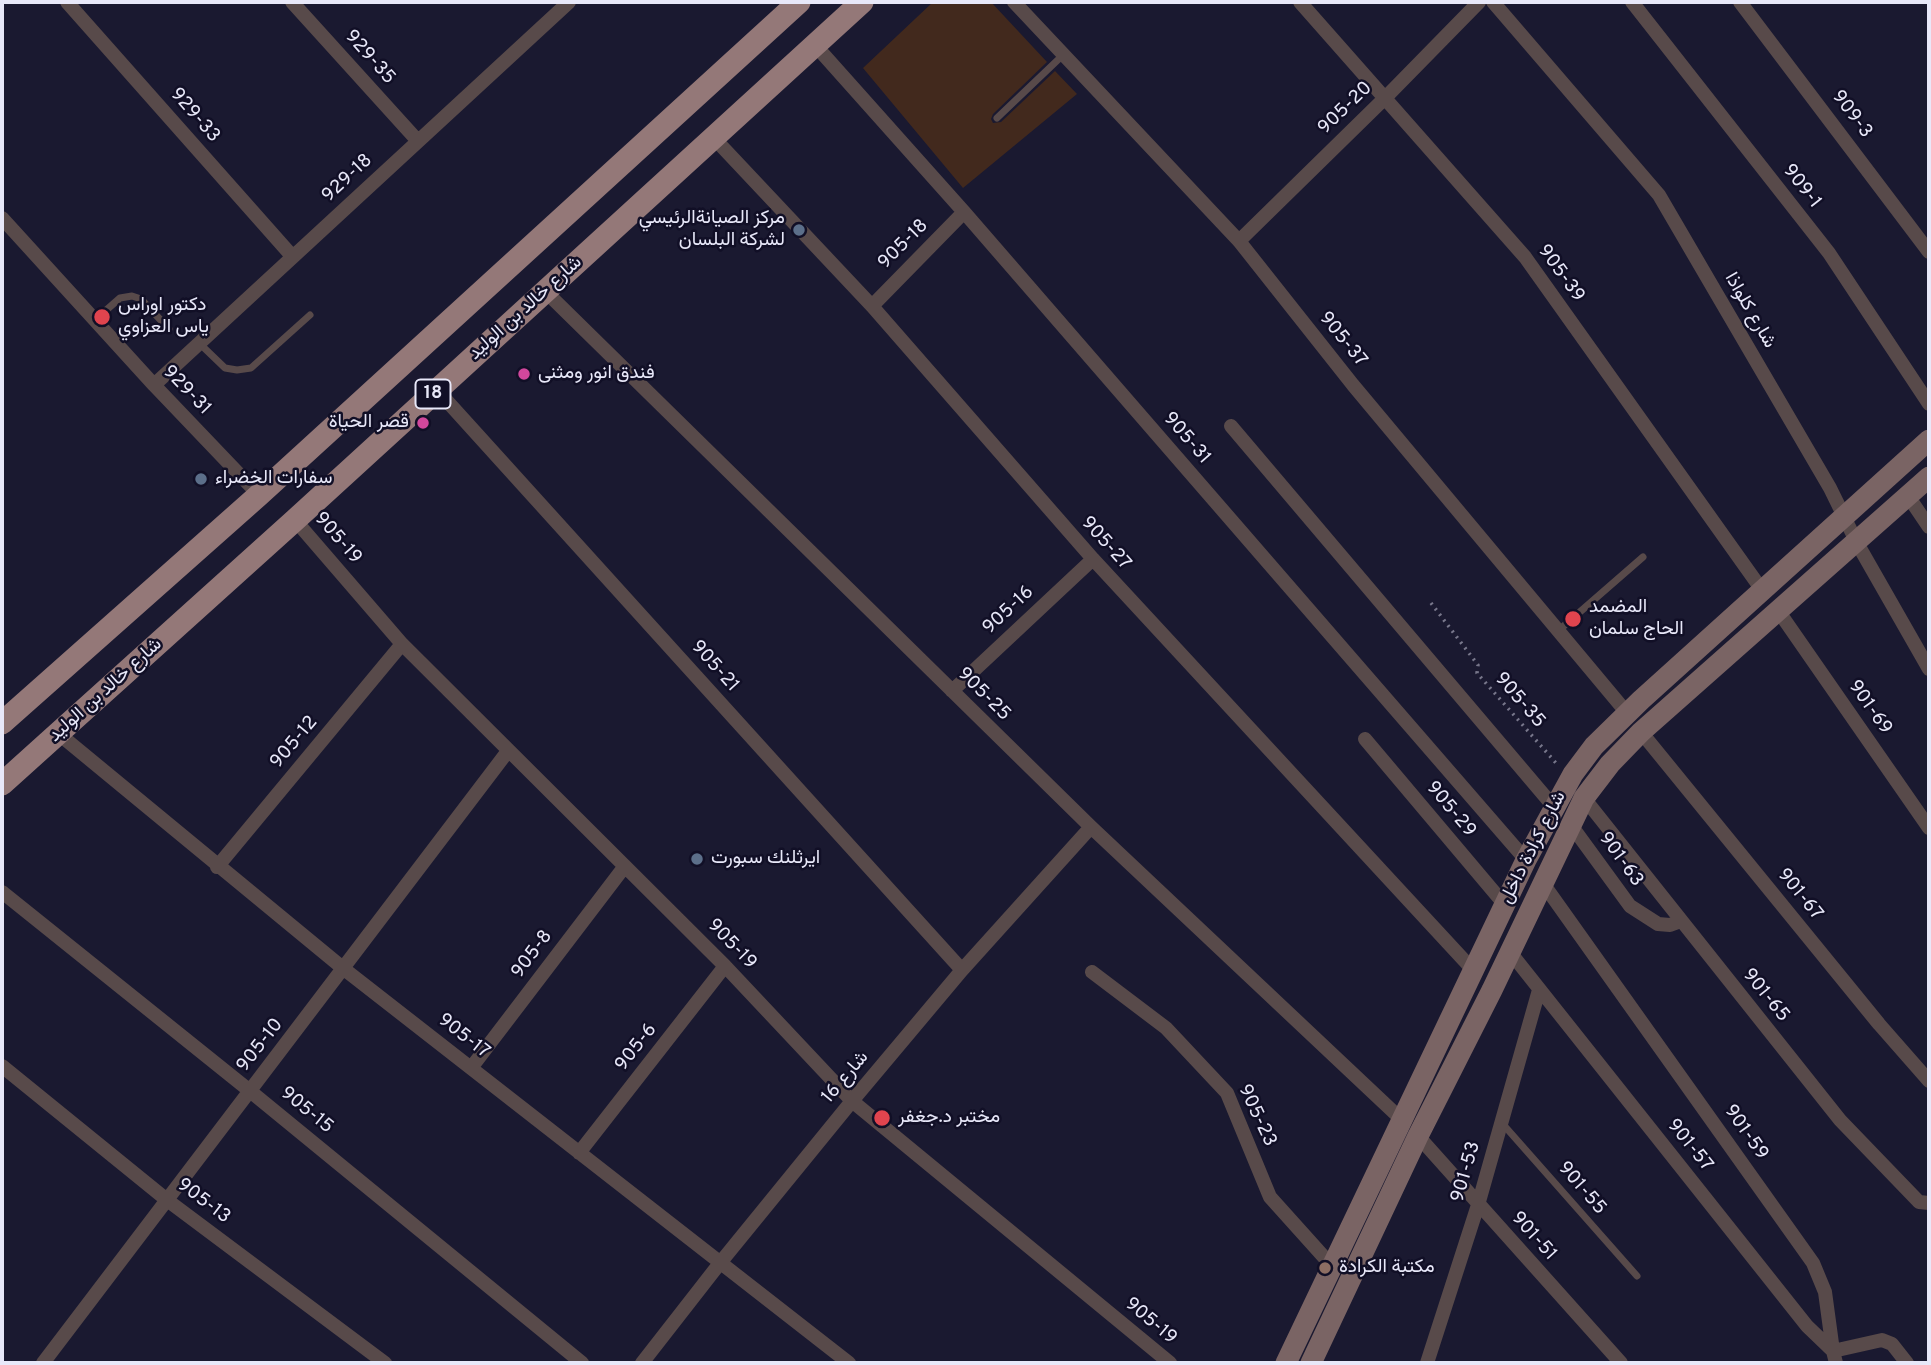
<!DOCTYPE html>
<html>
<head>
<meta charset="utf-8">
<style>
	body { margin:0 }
	#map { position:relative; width:1931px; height:1365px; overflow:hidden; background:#1a1930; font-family:Overpass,sans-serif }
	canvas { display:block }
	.frame { position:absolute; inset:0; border:4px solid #e8e8f9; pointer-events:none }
</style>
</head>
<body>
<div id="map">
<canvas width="1931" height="1365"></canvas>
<div class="frame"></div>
</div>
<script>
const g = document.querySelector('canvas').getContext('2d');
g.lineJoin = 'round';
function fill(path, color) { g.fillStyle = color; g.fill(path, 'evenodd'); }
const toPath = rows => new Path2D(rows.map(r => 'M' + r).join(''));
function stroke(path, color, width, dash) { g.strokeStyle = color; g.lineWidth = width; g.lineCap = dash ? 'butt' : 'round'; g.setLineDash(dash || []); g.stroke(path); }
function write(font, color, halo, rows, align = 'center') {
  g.font = font + ' Overpass,Vazirmatn,sans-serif'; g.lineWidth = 5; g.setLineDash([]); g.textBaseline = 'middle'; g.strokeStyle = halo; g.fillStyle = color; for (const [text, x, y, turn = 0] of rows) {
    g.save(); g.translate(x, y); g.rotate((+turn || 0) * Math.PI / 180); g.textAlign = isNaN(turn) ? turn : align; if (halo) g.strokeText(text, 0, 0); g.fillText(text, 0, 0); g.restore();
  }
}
const building = toPath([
	[933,2,991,2,1047,62,993,114,991,119,993,123,1001,122,1055,71,1077,94,963,188,863,68]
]);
const path = toPath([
	[1431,603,1478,665,1477,673,1556,763]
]);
const lane = toPath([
	[997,118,1063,55],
	[95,320,120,298,132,296,141,299,169,329],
	[199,343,225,368,237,370,251,368,310,315],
	[1558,631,1643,557],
	[1501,1122,1637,1276]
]);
const street = toPath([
	[67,2,292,256],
	[292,2,417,140],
	[1014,2,1239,241,1353,385,1627,713],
	[1300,2,1525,257,1762,590],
	[1493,2,1659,195,1830,488,1857,543,1929,669],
	[1632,2,1829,253,1929,404],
	[1740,2,1929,252],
	[815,45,964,212,1526,860],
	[713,137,872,306,1093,559,1474,971],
	[2,218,154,385,259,495],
	[1239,241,1386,97,1479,2],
	[545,291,1091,827,1401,1119],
	[872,306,964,212],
	[154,385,569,2],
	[437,390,962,970],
	[1231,426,1554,807],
	[1908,496,1929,527],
	[295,520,402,644,725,966,852,1101,1170,1363],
	[1777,609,1929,828],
	[952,691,1093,559],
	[1641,732,1879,1024,1929,1081],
	[59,734,344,969,849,1363],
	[1365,739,1505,905],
	[1584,798,1840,1120,1919,1202,1929,1203],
	[1571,825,1630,906,1658,924,1670,925,1681,921],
	[217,867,402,644],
	[1542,882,1813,1263,1825,1292,1833,1351,1882,1340,1892,1344,1907,1363],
	[2,892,250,1091,582,1363],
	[1510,952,1807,1326,1833,1351,1836,1363],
	[1092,972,1166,1028,1227,1093,1270,1197,1332,1266],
	[2,1066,167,1200,385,1363],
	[471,1068,625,866],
	[1418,1136,1621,1363],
	[579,1153,725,966],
	[43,1363,508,751],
	[642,1363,720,1263,852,1101,962,970,1091,827],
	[1427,1363,1478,1205,1539,990]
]);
const secondary = toPath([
	[1286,1363,1526,860,1573,774,1594,746,1641,700,1929,440],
	[1311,1363,1418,1136,1492,990,1584,798,1610,764,1641,732,1929,477]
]);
const primary = toPath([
	[2,723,259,495,799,2],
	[2,784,295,520,862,2]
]);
const markers = [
	[799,230,7,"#5c6f8a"],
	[102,317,9,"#e0444e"],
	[524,374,7,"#d1479c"],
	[423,423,7,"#d1479c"],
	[201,479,7,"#5c6f8a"],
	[1573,619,9,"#e0444e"],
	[697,859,7,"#5c6f8a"],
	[882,1118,9,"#e0444e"],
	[1325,1268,7,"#8d6e63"]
];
const shields = [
	[433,394,35]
];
const shieldNames = [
	["18",433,394]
];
const streetNames = [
	["929-35",369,58,48],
	["905-20",1346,109,-44],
	["909-3",1851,115,53],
	["929-33",194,116,49],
	["929-18",348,179,-43],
	["909-1",1801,187,52],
	["905-18",904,245,-45],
	["905-39",1560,274,54],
	["شارع خالد بن الوليد",526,309,-42],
	["شارع كلواذا",1749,311,60],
	["905-37",1342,340,51],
	["929-31",186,391,46],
	["905-31",1186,439,49],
	["905-19",337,539,49],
	["905-27",1105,544,48],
	["905-16",1009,611,-43],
	["905-21",714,667,48],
	["شارع خالد بن الوليد",106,691,-42],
	["905-25",983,695,45],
	["905-35",1519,701,49],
	["901-69",1869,708,55],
	["905-12",295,743,-50],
	["905-29",1450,810,50],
	["شارع كرادة داخل",1534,848,-63],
	["901-63",1620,860,54],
	["901-67",1799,895,51],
	["905-19",731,945,46],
	["905-8",533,955,-53],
	["901-65",1765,996,51],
	["905-17",463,1037,38],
	["905-10",261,1046,-52],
	["905-6",637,1048,-52],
	["شارع 16",846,1078,-50],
	["905-15",306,1111,39],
	["905-23",1256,1116,65],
	["901-59",1745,1133,55],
	["901-57",1689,1146,51],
	["901-53",1467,1172,-74],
	["901-55",1581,1189,49],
	["905-13",203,1202,37],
	["901-51",1533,1237,48],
	["905-19",1150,1322,40]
];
const poiNames = [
	["مركز الصيانةالرئيسي",785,219,"right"],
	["لشركة البلسان",785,241,"right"],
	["دكتور اوراس",118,306],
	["ياس العزاوي",118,328],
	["فندق انور ومثنى",538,374],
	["قصر الحياة",409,423,"right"],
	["سفارات الخضراء",215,479],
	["المضمد",1589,608],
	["الحاج سلمان",1589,630],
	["ايرثلنك سبورت",711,859],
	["مختبر د.جغفر",898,1118],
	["مكتبة الكرادة",1339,1268]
];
fill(building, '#42291d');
stroke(path, '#78778b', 3.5, [2, 5]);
stroke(lane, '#584a4a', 7);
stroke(street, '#584a4a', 14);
stroke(secondary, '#7a6464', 21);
stroke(primary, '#947878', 23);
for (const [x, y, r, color] of markers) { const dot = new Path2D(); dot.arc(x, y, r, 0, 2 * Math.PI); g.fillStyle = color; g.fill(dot); stroke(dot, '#110f26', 2.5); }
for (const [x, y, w] of shields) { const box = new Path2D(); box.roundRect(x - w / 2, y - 14.5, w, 29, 5); g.fillStyle = '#110f26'; g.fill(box); stroke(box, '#e8e8f9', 2); }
write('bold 18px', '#e8e8f9', null, shieldNames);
write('19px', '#e8e8f9', '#110f26', streetNames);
write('19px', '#e8e8f9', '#110f26', poiNames, 'left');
</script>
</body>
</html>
